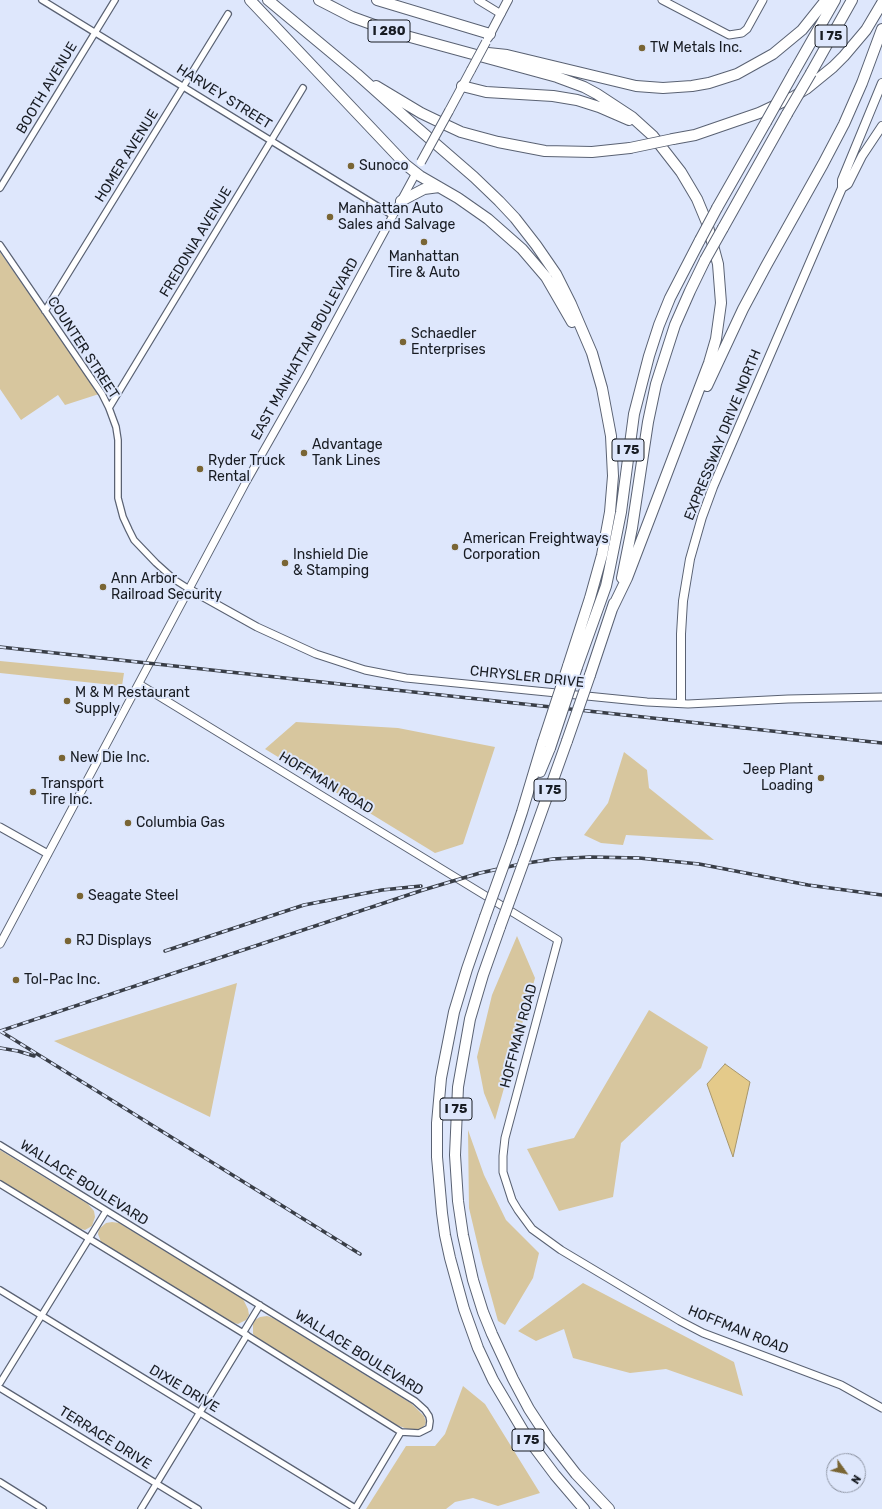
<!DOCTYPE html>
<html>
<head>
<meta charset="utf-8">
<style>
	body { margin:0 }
	#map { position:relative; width:882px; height:1509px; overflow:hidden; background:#dee7fc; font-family:Rubik,sans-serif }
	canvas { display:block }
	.north { position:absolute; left:826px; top:1453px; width:40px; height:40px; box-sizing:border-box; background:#dee7fc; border:1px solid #8f96a5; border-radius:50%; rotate:123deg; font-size:11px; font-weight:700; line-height:16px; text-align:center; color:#181c23 }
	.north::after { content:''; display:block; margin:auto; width:14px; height:18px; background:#796534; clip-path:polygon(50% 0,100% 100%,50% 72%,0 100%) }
</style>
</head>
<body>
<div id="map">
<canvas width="882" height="1509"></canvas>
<div class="north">N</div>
</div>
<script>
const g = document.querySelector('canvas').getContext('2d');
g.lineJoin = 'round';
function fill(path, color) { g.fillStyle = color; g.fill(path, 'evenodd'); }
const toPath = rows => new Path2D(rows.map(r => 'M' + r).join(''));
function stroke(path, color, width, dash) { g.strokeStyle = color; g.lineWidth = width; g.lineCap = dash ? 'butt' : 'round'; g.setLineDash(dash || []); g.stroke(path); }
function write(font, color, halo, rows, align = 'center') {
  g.font = font + ' Rubik,sans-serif'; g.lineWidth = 4; g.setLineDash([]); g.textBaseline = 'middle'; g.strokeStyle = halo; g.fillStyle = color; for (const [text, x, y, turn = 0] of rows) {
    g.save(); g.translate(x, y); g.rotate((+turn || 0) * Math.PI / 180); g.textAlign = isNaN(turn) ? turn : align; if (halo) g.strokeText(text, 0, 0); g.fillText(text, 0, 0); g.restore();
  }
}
const green = toPath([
	[0,252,99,394,65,405,58,395,21,420,0,389],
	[0,661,124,673,122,686,0,673],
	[296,722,398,728,495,747,463,844,435,853,265,749],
	[624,752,647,770,649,788,714,840,626,835,623,845,601,843,584,835,608,803],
	[517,936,535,978,495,1120,484,1093,477,1057,492,995],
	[237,983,210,1117,54,1041],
	[649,1010,708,1047,701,1068,621,1143,613,1197,559,1211,527,1149,574,1138],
	[468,1130,484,1175,506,1220,539,1253,533,1278,505,1325,498,1321,482,1263,469,1208],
	[0,1150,88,1204,94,1211,95,1217,92,1226,85,1230,78,1228,0,1180],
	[112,1222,119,1223,243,1299,248,1309,249,1315,246,1320,238,1324,227,1321,101,1242,98,1234,99,1229,106,1223],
	[583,1283,734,1362,743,1396,666,1369,630,1373,573,1358,564,1329,536,1341,518,1331],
	[267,1316,273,1318,412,1404,424,1416,426,1422,425,1425,421,1429,410,1430,391,1423,260,1341,253,1334,253,1324,255,1320,260,1317],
	[463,1386,485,1404,540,1493,498,1506,473,1498,455,1502,446,1509,366,1509,406,1446,435,1446,445,1434]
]);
const water = toPath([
	[725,1064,750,1082,733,1157,707,1084,725,1064]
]);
const minor = toPath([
	[42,0,392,215],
	[0,188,115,0],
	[0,245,102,394,109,408,116,427,118,440,118,498,123,517,129,530,134,540,156,563,175,580,189,589],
	[45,311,228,14],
	[109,408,303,88],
	[0,1145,415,1401,425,1410,429,1416,430,1421,429,1428,419,1433,401,1432,243,1333,0,1184],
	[0,1290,355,1508],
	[243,1333,260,1305],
	[0,1383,106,1211],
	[0,1388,198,1509],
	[0,1482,43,1509],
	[141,1509,247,1335],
	[355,1509,401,1432]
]);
const tertiary = toPath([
	[478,0,501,14],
	[662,0,729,35,742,33,747,29,763,0],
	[189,589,257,627,316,654,365,670,406,678,647,702,688,704,788,699,882,697],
	[139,684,558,940,505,1138,503,1156,503,1172,512,1200,518,1210,532,1229,561,1250,680,1321,703,1333,841,1385,882,1408],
	[0,827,48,854],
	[0,944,246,482,306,376,416,173]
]);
const secondary = toPath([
	[488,38,508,0],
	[449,111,471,70],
	[842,188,848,184,862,156,882,126],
	[681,703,681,634,683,601,690,559,702,517,713,487,842,188,842,180,882,83]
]);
const motorway = toPath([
	[250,0,406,165,420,176,458,198,488,219,522,249,546,277,572,322],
	[268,0,357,74,414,125,474,177,499,201,515,218,536,245,556,274,571,304,592,353,602,388,611,436,613,476,610,512,602,555,590,598,568,666],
	[319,0,352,17,399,34,557,77,584,87,597,94,632,117,653,136,681,172,697,199,707,223,718,264,721,303,716,339,709,363,653,510,627,578,612,609],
	[377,0,490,34],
	[488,53,507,55,636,86,663,88,692,86,709,83,737,74,773,54,802,30,826,0],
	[794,72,835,0],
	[811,73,852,0],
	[376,86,421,113,446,125,461,132,498,142,545,151,592,152,630,148],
	[462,86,486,92,553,96,577,100,599,107,629,120],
	[673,139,695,135,759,113,793,97,806,89,833,67,844,56,866,30,882,3],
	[401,201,424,189,439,187],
	[717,208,766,122],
	[723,228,787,114],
	[707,386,743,309,766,266,823,164,844,124,862,83,882,29],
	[622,578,632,528,648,422,656,384,675,325,690,291,705,260],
	[577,667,606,586,609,572,621,512,634,414,649,356,659,325,670,298,700,240],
	[590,675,614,603],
	[540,772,550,748],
	[512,842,522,812,543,742],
	[524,861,567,741],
	[485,917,467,969,454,1012,441,1078,437,1123,437,1157,442,1213,445,1235,450,1258,464,1309,478,1348,493,1380,528,1439,555,1475,584,1509],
	[500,927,483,975,470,1019,458,1087,455,1155,458,1201,463,1235,473,1280,483,1312,492,1334,513,1379,529,1409,548,1438,576,1474,609,1509]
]);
const rail = toPath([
	[0,647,882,743],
	[165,951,304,905,382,890,421,886],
	[0,1031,423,890,480,873,521,864,553,859,590,857,639,858,699,864,808,885,882,895],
	[0,1031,360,1254],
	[0,1048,18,1051,34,1056]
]);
const secondaryBridge = toPath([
	[471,70,486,42],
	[421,162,449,111]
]);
const motorwayBridge = toPath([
	[787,114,811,73],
	[766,122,794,72],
	[630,148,673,139],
	[700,240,717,208],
	[705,260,723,228],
	[567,741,590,675],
	[543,742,568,666],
	[550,748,577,667],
	[485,917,512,842],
	[500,927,524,861]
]);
const markers = [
	[642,48,4,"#796534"],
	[351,166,4,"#796534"],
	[330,217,4,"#796534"],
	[424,242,4,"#796534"],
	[403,342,4,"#796534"],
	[304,453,4,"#796534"],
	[200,469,4,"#796534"],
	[455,547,4,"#796534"],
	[285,563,4,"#796534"],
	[103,587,4,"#796534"],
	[67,701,4,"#796534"],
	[62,758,4,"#796534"],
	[821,778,4,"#796534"],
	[33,792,4,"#796534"],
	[128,823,4,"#796534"],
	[80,896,4,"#796534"],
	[68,941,4,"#796534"],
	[16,980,4,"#796534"]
];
const shields = [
	[389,31,42],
	[831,36,32],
	[628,450,32],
	[550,790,32],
	[456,1109,32],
	[528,1440,32]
];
const shieldNames = [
	["I 280",389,31],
	["I 75",831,36],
	["I 75",628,450],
	["I 75",550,790],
	["I 75",456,1109],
	["I 75",528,1440]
];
const poiNames = [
	["TW Metals Inc.",650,48],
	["Sunoco",359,166],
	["Manhattan Auto",338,209],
	["Sales and Salvage",338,225],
	["Manhattan",424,257,"center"],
	["Tire & Auto",424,273,"center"],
	["Schaedler",411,334],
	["Enterprises",411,350],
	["Advantage",312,445],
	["Tank Lines",312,461],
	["Ryder Truck",208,461],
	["Rental",208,477],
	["American Freightways",463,539],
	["Corporation",463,555],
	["Inshield Die",293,555],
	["& Stamping",293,571],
	["Ann Arbor",111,579],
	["Railroad Security",111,595],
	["M & M Restaurant",75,693],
	["Supply",75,709],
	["New Die Inc.",70,758],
	["Jeep Plant",813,770,"right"],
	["Loading",813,786,"right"],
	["Transport",41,784],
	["Tire Inc.",41,800],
	["Columbia Gas",136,823],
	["Seagate Steel",88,896],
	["RJ Displays",76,941],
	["Tol-Pac Inc.",24,980]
];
const streetNames = [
	["BOOTH AVENUE",47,88,-59],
	["HARVEY STREET",224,97,32],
	["HOMER AVENUE",127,156,-58],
	["FREDONIA AVENUE",196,242,-59],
	["COUNTER STREET",83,348,57],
	["EAST MANHATTAN BOULEVARD",305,349,-61],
	["EXPRESSWAY DRIVE NORTH",723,435,-68],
	["CHRYSLER DRIVE",527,677,6],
	["HOFFMAN ROAD",326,783,31],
	["HOFFMAN ROAD",519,1036,-75],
	["WALLACE BOULEVARD",84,1183,32],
	["HOFFMAN ROAD",738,1330,22],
	["WALLACE BOULEVARD",359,1353,32],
	["DIXIE DRIVE",184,1389,31],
	["TERRACE DRIVE",105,1438,32]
];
fill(green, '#d7c69e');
fill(water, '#e4ca8a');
stroke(water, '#a7966b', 1);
stroke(minor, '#5a6273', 8);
stroke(tertiary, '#5a6273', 9);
stroke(secondary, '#5a6273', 10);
stroke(motorway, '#5a6273', 12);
stroke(minor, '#fff', 5.5);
stroke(tertiary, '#fff', 7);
stroke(secondary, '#fff', 8);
stroke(motorway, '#fff', 10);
stroke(rail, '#393e47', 3.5);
stroke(rail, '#dee7fc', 2, [6]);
stroke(secondaryBridge, '#5a6273', 10, []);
stroke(motorwayBridge, '#5a6273', 12, []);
stroke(secondaryBridge, '#fff', 8);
stroke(motorwayBridge, '#fff', 10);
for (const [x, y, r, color] of markers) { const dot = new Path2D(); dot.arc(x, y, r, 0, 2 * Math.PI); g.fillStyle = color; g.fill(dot); stroke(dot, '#dee7fc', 1.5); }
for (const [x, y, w] of shields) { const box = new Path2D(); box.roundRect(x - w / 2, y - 11, w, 22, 3); g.fillStyle = '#dee7fc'; g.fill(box); stroke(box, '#181c23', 1); }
write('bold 13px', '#181c23', null, shieldNames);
write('14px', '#181c23', '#dee7fc', poiNames, 'left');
write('14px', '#181c23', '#dee7fc', streetNames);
</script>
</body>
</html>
